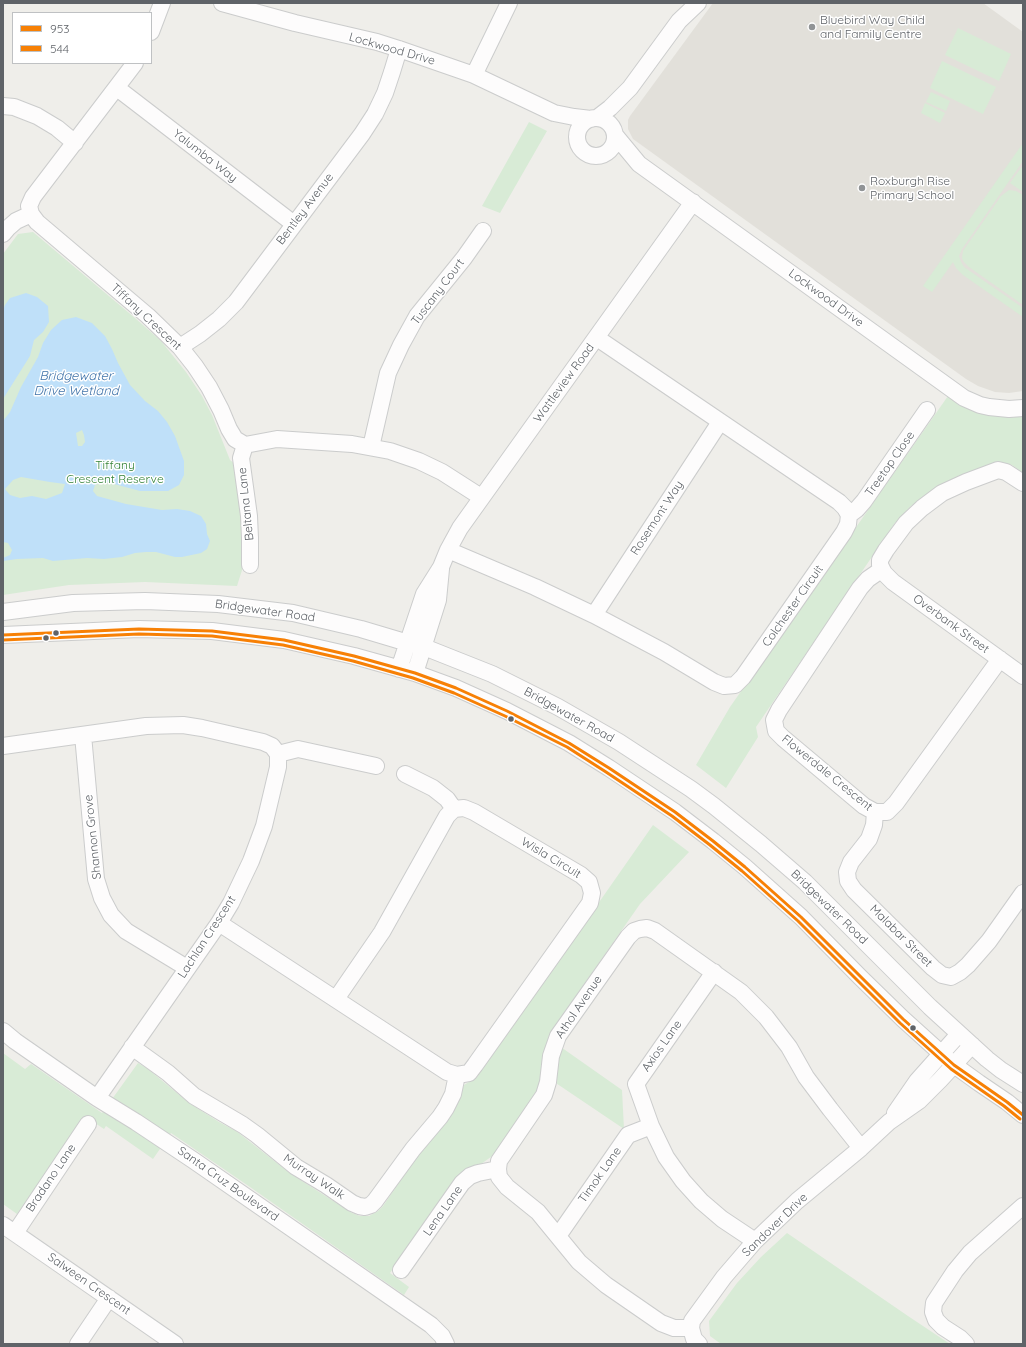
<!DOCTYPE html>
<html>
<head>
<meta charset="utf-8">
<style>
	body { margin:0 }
	#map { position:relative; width:1026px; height:1347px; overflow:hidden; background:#efeeea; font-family:Quicksand,sans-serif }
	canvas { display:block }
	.frame { position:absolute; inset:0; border:4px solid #5f6368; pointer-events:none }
	.legend { position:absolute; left:12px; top:12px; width:140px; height:52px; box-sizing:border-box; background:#fff; border:1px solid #bfc1c3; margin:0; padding:5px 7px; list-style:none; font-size:12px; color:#5f6368 }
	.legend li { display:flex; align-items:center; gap:8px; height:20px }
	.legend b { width:20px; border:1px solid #bfc1c3 }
</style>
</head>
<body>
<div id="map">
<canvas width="1026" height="1347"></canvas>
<div class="frame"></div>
<ul class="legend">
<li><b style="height:5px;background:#f78005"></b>953</li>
<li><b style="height:5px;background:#f78005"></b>544</li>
</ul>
</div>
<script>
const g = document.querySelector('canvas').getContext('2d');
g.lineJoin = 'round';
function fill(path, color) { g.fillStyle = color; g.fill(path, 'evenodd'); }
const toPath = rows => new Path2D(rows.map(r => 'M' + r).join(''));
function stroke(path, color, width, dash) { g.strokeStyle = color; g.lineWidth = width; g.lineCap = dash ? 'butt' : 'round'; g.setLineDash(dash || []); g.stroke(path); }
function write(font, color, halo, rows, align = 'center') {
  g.font = font + ' Quicksand,sans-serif'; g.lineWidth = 3; g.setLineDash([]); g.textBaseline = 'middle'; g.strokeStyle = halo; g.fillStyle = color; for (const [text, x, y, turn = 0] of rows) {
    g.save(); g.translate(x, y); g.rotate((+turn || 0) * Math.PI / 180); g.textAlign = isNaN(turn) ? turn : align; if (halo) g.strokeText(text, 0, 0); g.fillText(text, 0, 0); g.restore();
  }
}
const education = toPath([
	[713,3,983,3,1023,32,1023,391,1009,393,995,392,978,386,966,379,633,139,628,129,628,120,630,116]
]);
const green = toPath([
	[958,28,1011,54,999,81,945,55],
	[942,61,996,87,983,114,930,88],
	[931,92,950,101,946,111,926,102],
	[925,103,945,113,940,123,921,113],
	[529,122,547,131,500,213,482,206],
	[1023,143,1023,161,962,249,959,256,961,262,964,267,1023,308,1023,317,963,275,956,268,953,262,932,292,923,286],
	[1023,165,1023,192,1010,183],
	[1009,190,1016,191,1023,195,1023,305,969,267,964,262,962,258,963,251,965,248,1001,196],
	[33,232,135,318,161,341,186,372,202,396,212,415,230,460,235,464,243,529,243,567,237,586,145,582,69,585,3,595,3,254,18,234],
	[948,396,979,412,989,415,1010,417,1023,416,1023,473,1012,465,1003,463,993,464,930,493,911,506,895,523,756,727,758,737,726,788,696,765,730,707],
	[653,825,689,852,640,904,555,1026,548,1038,622,1090,624,1129,541,1073,539,1086,533,1098,495,1154,481,1164,465,1169,455,1179,390,1273,409,1287,404,1295,250,1187,171,1133,153,1159,106,1126,104,1129,89,1119,69,1140,17,1214,3,1204,3,1053,25,1069,31,1064,102,1113,138,1063,148,1069,189,1103,219,1122,236,1131,291,1174,352,1213,360,1216,369,1216,378,1211,383,1206,413,1162,447,1121,456,1105,464,1085,477,1077],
	[787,1233,908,1316,950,1344,721,1344,710,1336,709,1321,737,1283,761,1257]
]);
const water = toPath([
	[26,293,37,297,48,306,49,322,43,332,34,340,30,356,3,399,3,311,5,305,10,298],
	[76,317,92,323,105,336,112,349,118,363,130,385,145,401,158,411,167,422,175,436,184,461,184,475,179,485,168,491,140,491,103,481,95,485,93,491,97,496,126,504,162,510,177,509,190,511,201,516,206,524,207,534,210,541,207,549,201,553,182,557,175,557,156,552,146,552,135,553,122,557,104,559,87,558,53,561,43,558,17,559,3,561,3,558,10,555,12,550,8,543,3,542,3,421,10,412,21,387,38,357,43,343,51,330,62,320],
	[82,430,84,435,85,442,82,446,78,446,76,433],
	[21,477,50,482,65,484,62,493,46,499,32,496,20,498,10,495,5,489,13,480]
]);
const minor = toPath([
	[222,3,295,23,377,42,399,49,474,75,554,113,574,117,591,119],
	[151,32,162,3],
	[135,63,33,197,29,206,31,214,37,222,148,316,180,347,195,366,209,387,221,410,229,429,235,439,245,445,277,439,352,444,390,451,419,461,442,472,481,497],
	[474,75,509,3],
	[117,88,294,224],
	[3,106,14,107,37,116,57,128,75,143],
	[597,118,610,108,630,88,679,21,698,3],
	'577 137a19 19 0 1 1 38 0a19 19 0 1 1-38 0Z',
	[615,135,639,164,964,398,980,405,989,407,1009,409,1023,408],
	[3,234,8,228,16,221,31,214],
	[180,347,200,334,219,319,236,302,362,134,375,114,385,93,392,72,399,49],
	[245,445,241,458,249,516,250,538,250,565],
	[371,447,388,373,401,345,417,316,464,258,483,231],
	[1023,483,1006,472,998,470,966,482,942,493,922,508,906,523,886,550,880,560,880,565,884,573,893,582,1023,676],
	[849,515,857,509,864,501,927,410],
	[448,550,535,587,594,615,664,652,714,682,724,686,735,685,743,677,844,532,848,524,849,515,845,508,839,502,597,338],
	[881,570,868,579,860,588,779,710,774,720,776,731,783,738,864,806,875,812,887,812,896,803,1000,659],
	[3,612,73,603,145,601,218,604,293,613,361,629,408,643,424,647,492,674,558,707,619,742,691,789,714,806,761,844,805,882,930,1007,987,1059,1001,1070,1023,1084],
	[594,615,720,422],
	[3,635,139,629,212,631,284,640,354,656,415,673,456,688,507,711,569,743,609,768,675,812,713,841,745,867,801,917,860,977,903,1019,954,1065,979,1083,1007,1102,1023,1115],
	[399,669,424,594,441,567,448,550,460,528,693,202],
	[415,673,438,600,441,569],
	[83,735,96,879,102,898,111,915,126,931,187,968],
	[3,746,146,726,183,725,202,728,263,742,272,746,278,754,278,767,264,826,251,861,231,903,219,923,97,1098],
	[278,754,298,749,376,766],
	[405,774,433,788,447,799,454,809],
	[875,812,874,825,869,839,851,862,847,872,848,881,854,890,933,968,942,975,951,977,960,972,968,965,989,941,1023,893],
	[219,923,447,1072,457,1075,469,1073,475,1065,590,903,592,893,589,882,581,875,474,812,464,808,454,809,447,816,382,932,336,999],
	[714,972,636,1084,651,1126,666,1157,683,1181,701,1201,722,1219,755,1241],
	[3,1031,15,1041,97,1098,136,1122,193,1160,431,1325,442,1336,446,1344],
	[132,1047,168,1073,194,1096,243,1125,257,1135,296,1167,326,1185,352,1203,359,1206,365,1207,371,1205,375,1201,413,1149,440,1117,446,1108,453,1094,457,1075],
	[895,1113,917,1081,959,1034],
	[3,1225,175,1344],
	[15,1233,88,1124],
	[558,1236,628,1135,651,1126],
	[401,1270,462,1183,470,1176,478,1173,498,1169],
	[691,1328,674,1328,661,1323,606,1285,579,1262,538,1212,507,1187,499,1177,498,1169,499,1161,544,1095,548,1082,551,1056,558,1036,628,937,634,931,640,929,647,928,655,931,741,992,766,1017,789,1047,806,1077,830,1109,861,1148],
	[78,1344,109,1298],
	[699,1344,694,1339,691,1328,692,1321,724,1277,755,1241,797,1201,861,1148,889,1122,919,1101,940,1080,972,1045],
	[966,1344,960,1338,943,1327,936,1320,933,1312,934,1303,955,1271,970,1253,1023,1206]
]);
const bus1 = toPath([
	[3,635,139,629,212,631,284,640,354,656,415,673,456,688,507,711,569,743,609,768,675,812,713,841,745,867,801,917,903,1019,954,1065,1007,1102,1023,1115]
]);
const bus2 = toPath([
	[3,640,139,634,212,636,283,645,353,661,413,678,454,693,505,716,567,747,606,772,672,816,710,845,742,871,798,921,900,1023,951,1069,1004,1106,1020,1119]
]);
const markers = [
	[812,27,4,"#919496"],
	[862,188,4,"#919496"],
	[56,633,3.5,"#5f6368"],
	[46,638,3.5,"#5f6368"],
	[511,719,3.5,"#5f6368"],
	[913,1028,3.5,"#5f6368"]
];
const poiNames = [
	["Bluebird Way Child",820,20],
	["and Family Centre",820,34],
	["Roxburgh Rise",870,181],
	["Primary School",870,195]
];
const streetNames = [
	["Lockwood Drive",392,49,16],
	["Yalumba Way",205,156,38],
	["Bentley Avenue",305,209,-53],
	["Tuscany Court",438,292,-53],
	["Lockwood Drive",826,298,36],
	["Tiffany Crescent",146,317,43],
	["Wattleview Road",564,383,-54],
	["Treetop Close",890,464,-55],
	["Beltana Lane",246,504,-96],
	["Rosemont Way",657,518,-57],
	["Colchester Circuit",793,606,-55],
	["Bridgewater Road",265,611,8],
	["Overbank Street",951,624,36],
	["Bridgewater Road",569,715,29],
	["Flowerdale Crescent",827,773,39],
	["Shannon Grove",93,837,-96],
	["Wisla Circuit",551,858,31],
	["Bridgewater Road",829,907,44],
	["Malabar Street",901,936,45],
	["Lachlan Crescent",207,937,-57],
	["Athol Avenue",579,1007,-56],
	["Axios Lane",662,1046,-55],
	["Timok Lane",600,1175,-55],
	["Murray Walk",314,1177,34],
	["Bradano Lane",51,1178,-56],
	["Santa Cruz Boulevard",228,1184,35],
	["Lena Lane",443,1211,-55],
	["Sandover Drive",775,1225,-44],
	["Salween Crescent",89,1284,35]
];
const parkNames = [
	["Tiffany",115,465],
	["Crescent Reserve",115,479]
];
const waterNames = [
	["Bridgewater",76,376],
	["Drive Wetland",76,391]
];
fill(education, '#e2e0da');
fill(green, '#d8ebd6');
fill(water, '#bfe0f9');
stroke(minor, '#cbcccc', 18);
stroke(minor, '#fdfcfc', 16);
stroke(bus1, '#f78005', 3);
stroke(bus2, '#f78005', 3);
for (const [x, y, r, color] of markers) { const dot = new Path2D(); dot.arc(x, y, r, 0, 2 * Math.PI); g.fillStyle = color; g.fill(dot); stroke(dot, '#fff', 1.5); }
write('12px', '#5f6368', '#fff', poiNames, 'left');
write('12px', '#5f6368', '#fff', streetNames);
write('12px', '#348238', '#fff', parkNames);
write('italic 13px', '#4174aa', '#fff', waterNames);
</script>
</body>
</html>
